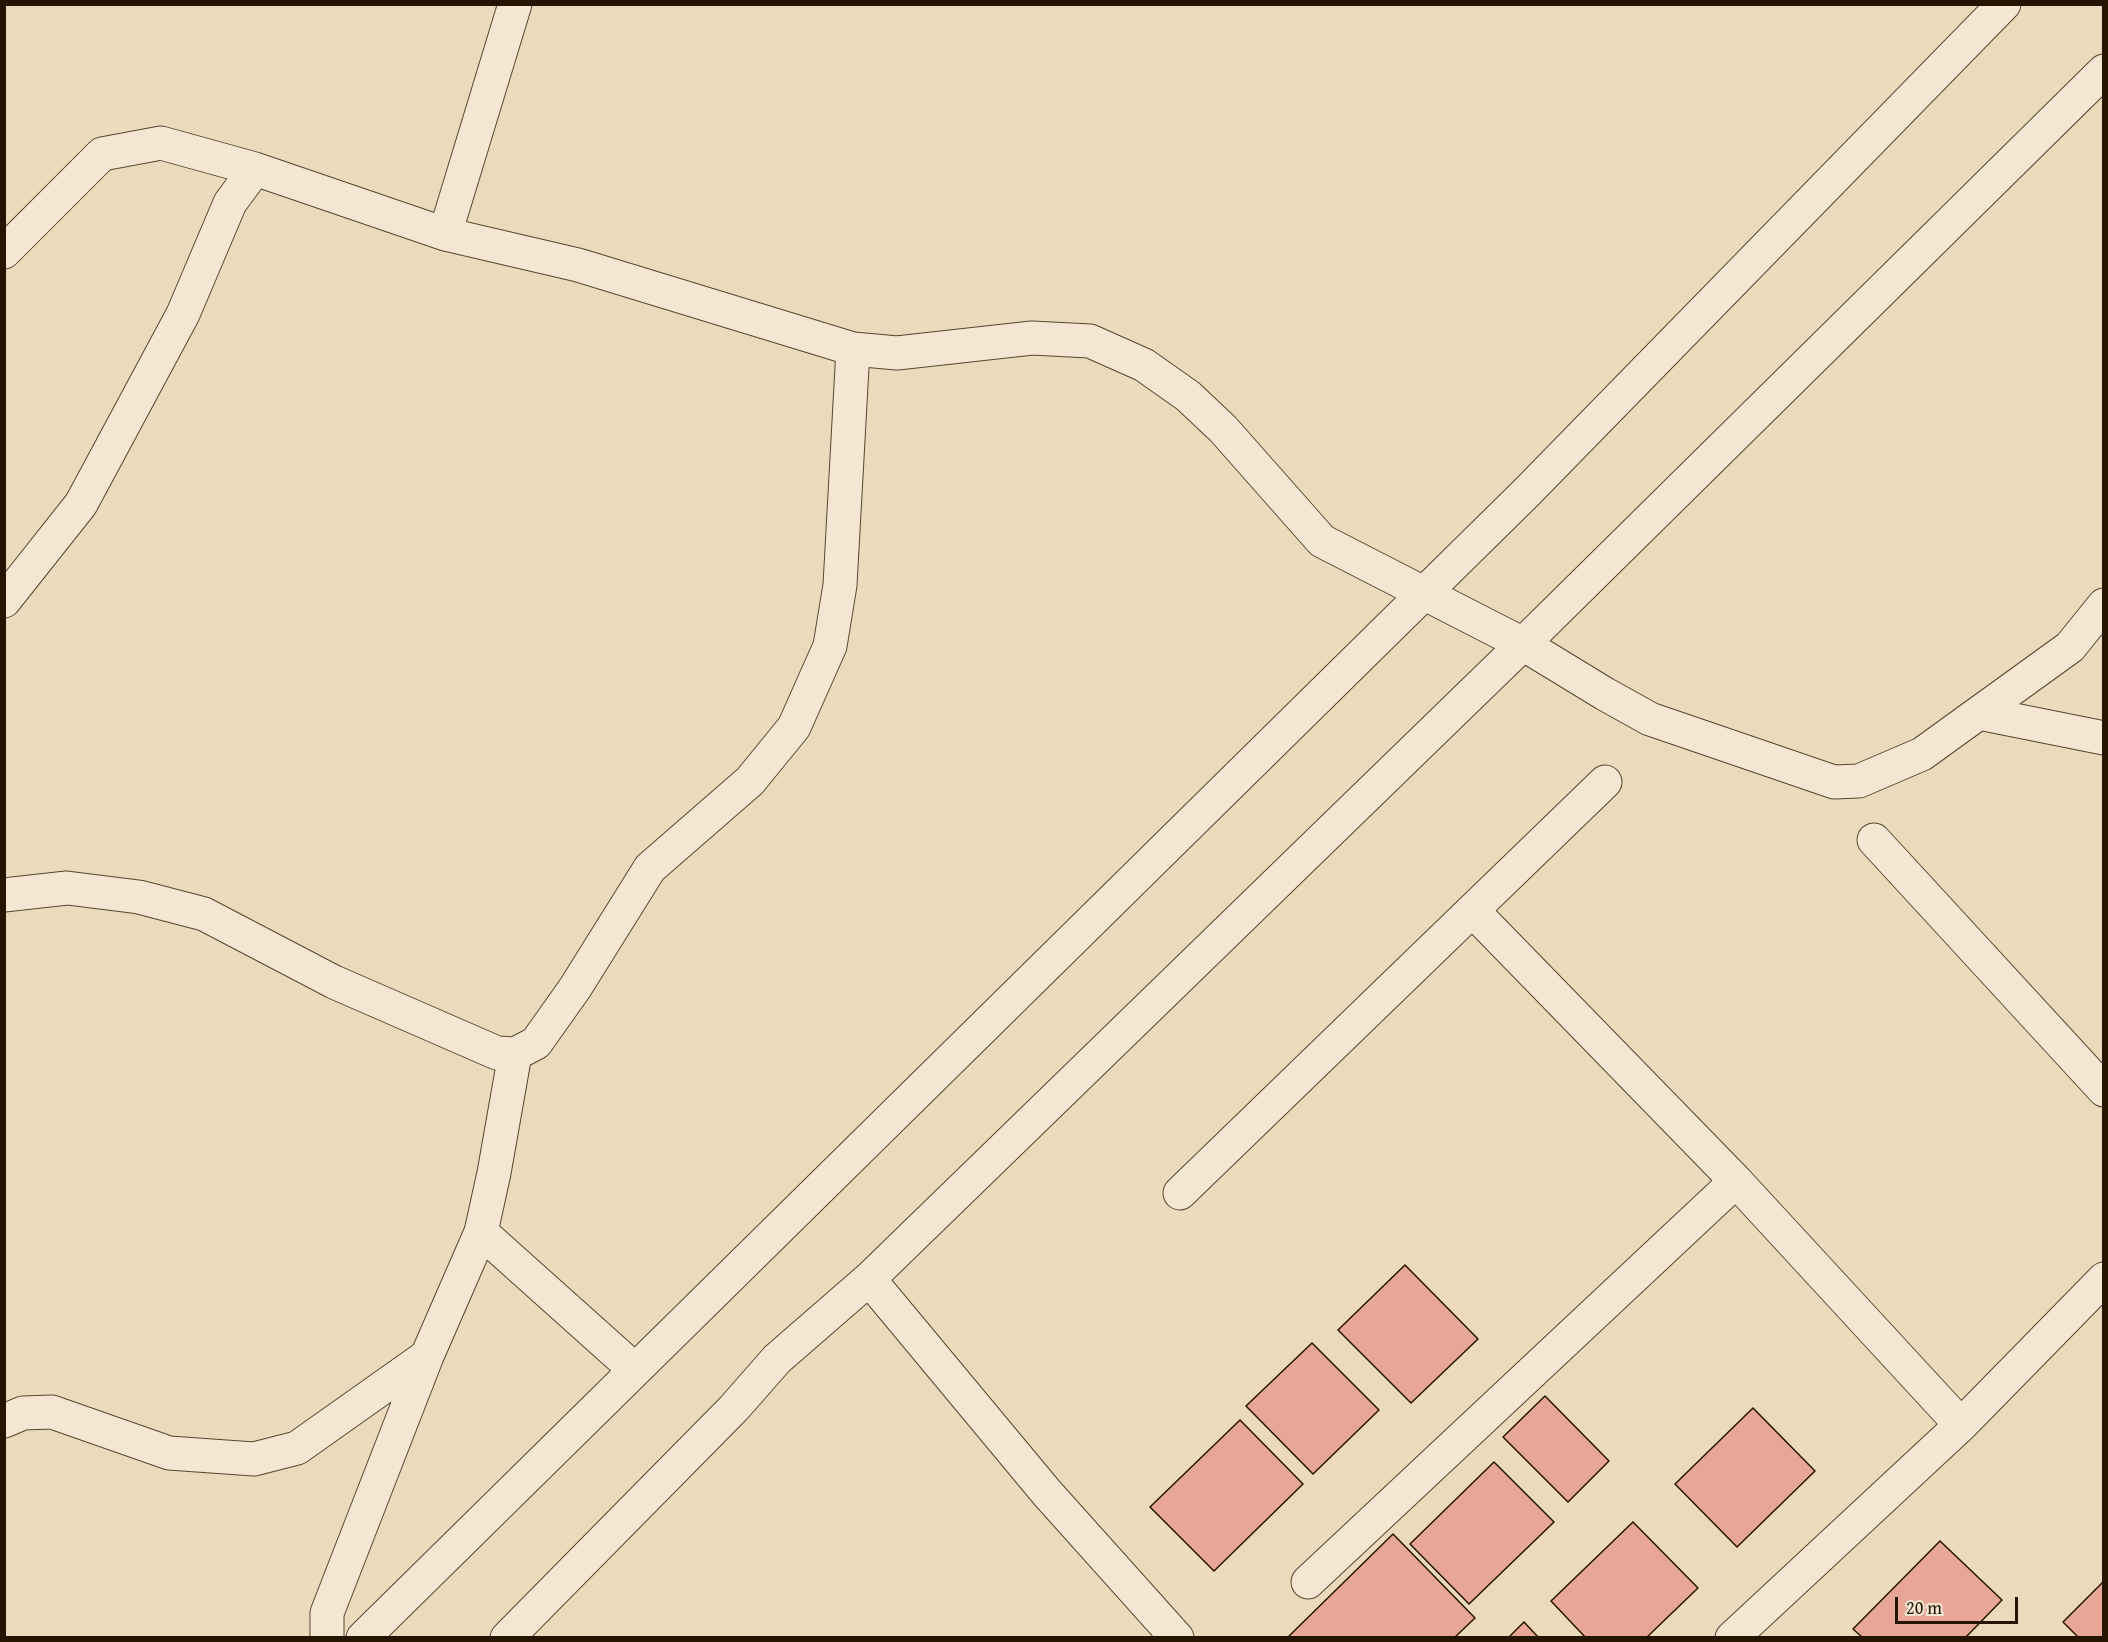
<!DOCTYPE html>
<html>
<head>
<meta charset="utf-8">
<style>
	body { margin:0 }
	#map { position:relative; width:2108px; height:1642px; overflow:hidden; background:#ecdabc; font-family:"Gentium Book Plus",serif }
	canvas { display:block }
	.frame { position:absolute; inset:0; border:6px solid #251400; pointer-events:none }
	.scale { position:absolute; left:1895px; top:1597px; width:123px; height:27px; box-sizing:border-box; border:3px solid #251400; border-top:0; padding-left:8px; font-size:18px; line-height:21px; white-space:nowrap; color:#251400; -webkit-text-stroke:4px #f3e7d3; paint-order:stroke }
</style>
</head>
<body>
<div id="map">
<canvas width="2108" height="1642"></canvas>
<div class="frame"></div>
<div class="scale">20 m</div>
</div>
<script>
const g = document.querySelector('canvas').getContext('2d');
g.lineJoin = 'round';
function fill(path, color) { g.fillStyle = color; g.fill(path, 'evenodd'); }
const toPath = rows => new Path2D(rows.map(r => 'M' + r).join(''));
function stroke(path, color, width, dash) { g.strokeStyle = color; g.lineWidth = width; g.lineCap = dash ? 'butt' : 'round'; g.setLineDash(dash || []); g.stroke(path); }
const building = toPath([
	[1405,1265,1478,1339,1411,1403,1338,1330,1405,1265],
	[1312,1343,1379,1410,1313,1474,1246,1406,1312,1343],
	[1545,1396,1609,1461,1568,1502,1503,1437,1545,1396],
	[1753,1408,1815,1471,1737,1547,1675,1484,1753,1408],
	[1240,1420,1303,1484,1214,1571,1150,1507,1240,1420],
	[1494,1462,1554,1522,1469,1604,1410,1544,1494,1462],
	[1633,1522,1698,1588,1646,1638,1586,1638,1551,1601,1633,1522],
	[1393,1534,1475,1618,1454,1638,1287,1638,1393,1534],
	[1940,1541,2002,1600,1965,1638,1863,1638,1853,1629,1940,1541],
	[2104,1581,2104,1638,2079,1638,2063,1622,2104,1581],
	[1524,1622,1539,1638,1508,1638,1524,1622]
]);
const minor = toPath([
	[445,234,515,4],
	[4,252,102,154,161,143,255,169,445,234,578,265,853,349,897,353,1032,338,1090,341,1144,365,1188,396,1223,429,1322,541,1523,644,1605,694,1650,719,1834,782,1859,781,1922,754,2070,647,2104,605],
	[4,601,81,504,183,314,230,203,255,169],
	[1979,713,2104,738],
	[1874,840,2104,1090],
	[4,895,67,888,139,897,204,914,334,982,497,1053,515,1054,536,1043,575,988,650,868,750,781,794,727,830,646,840,585,853,349],
	[1473,911,1736,1181,1961,1425],
	[1180,1193,1605,782],
	[481,1232,634,1369],
	[869,1279,1047,1493,1177,1638],
	[4,1421,23,1413,52,1412,169,1453,254,1459,297,1448,427,1356],
	[1308,1582,1736,1181],
	[327,1638,327,1613,427,1356,481,1232,494,1173,515,1054],
	[363,1638,1527,492,2004,4],
	[507,1638,734,1408,777,1359,869,1279,1523,644,2104,71],
	[1732,1638,1961,1425,2104,1279]
]);
fill(building, '#e7a696');
stroke(building, '#251400', 1.5);
stroke(minor, '#57462f', 35);
stroke(minor, '#f3e7d3', 33);
</script>
</body>
</html>
